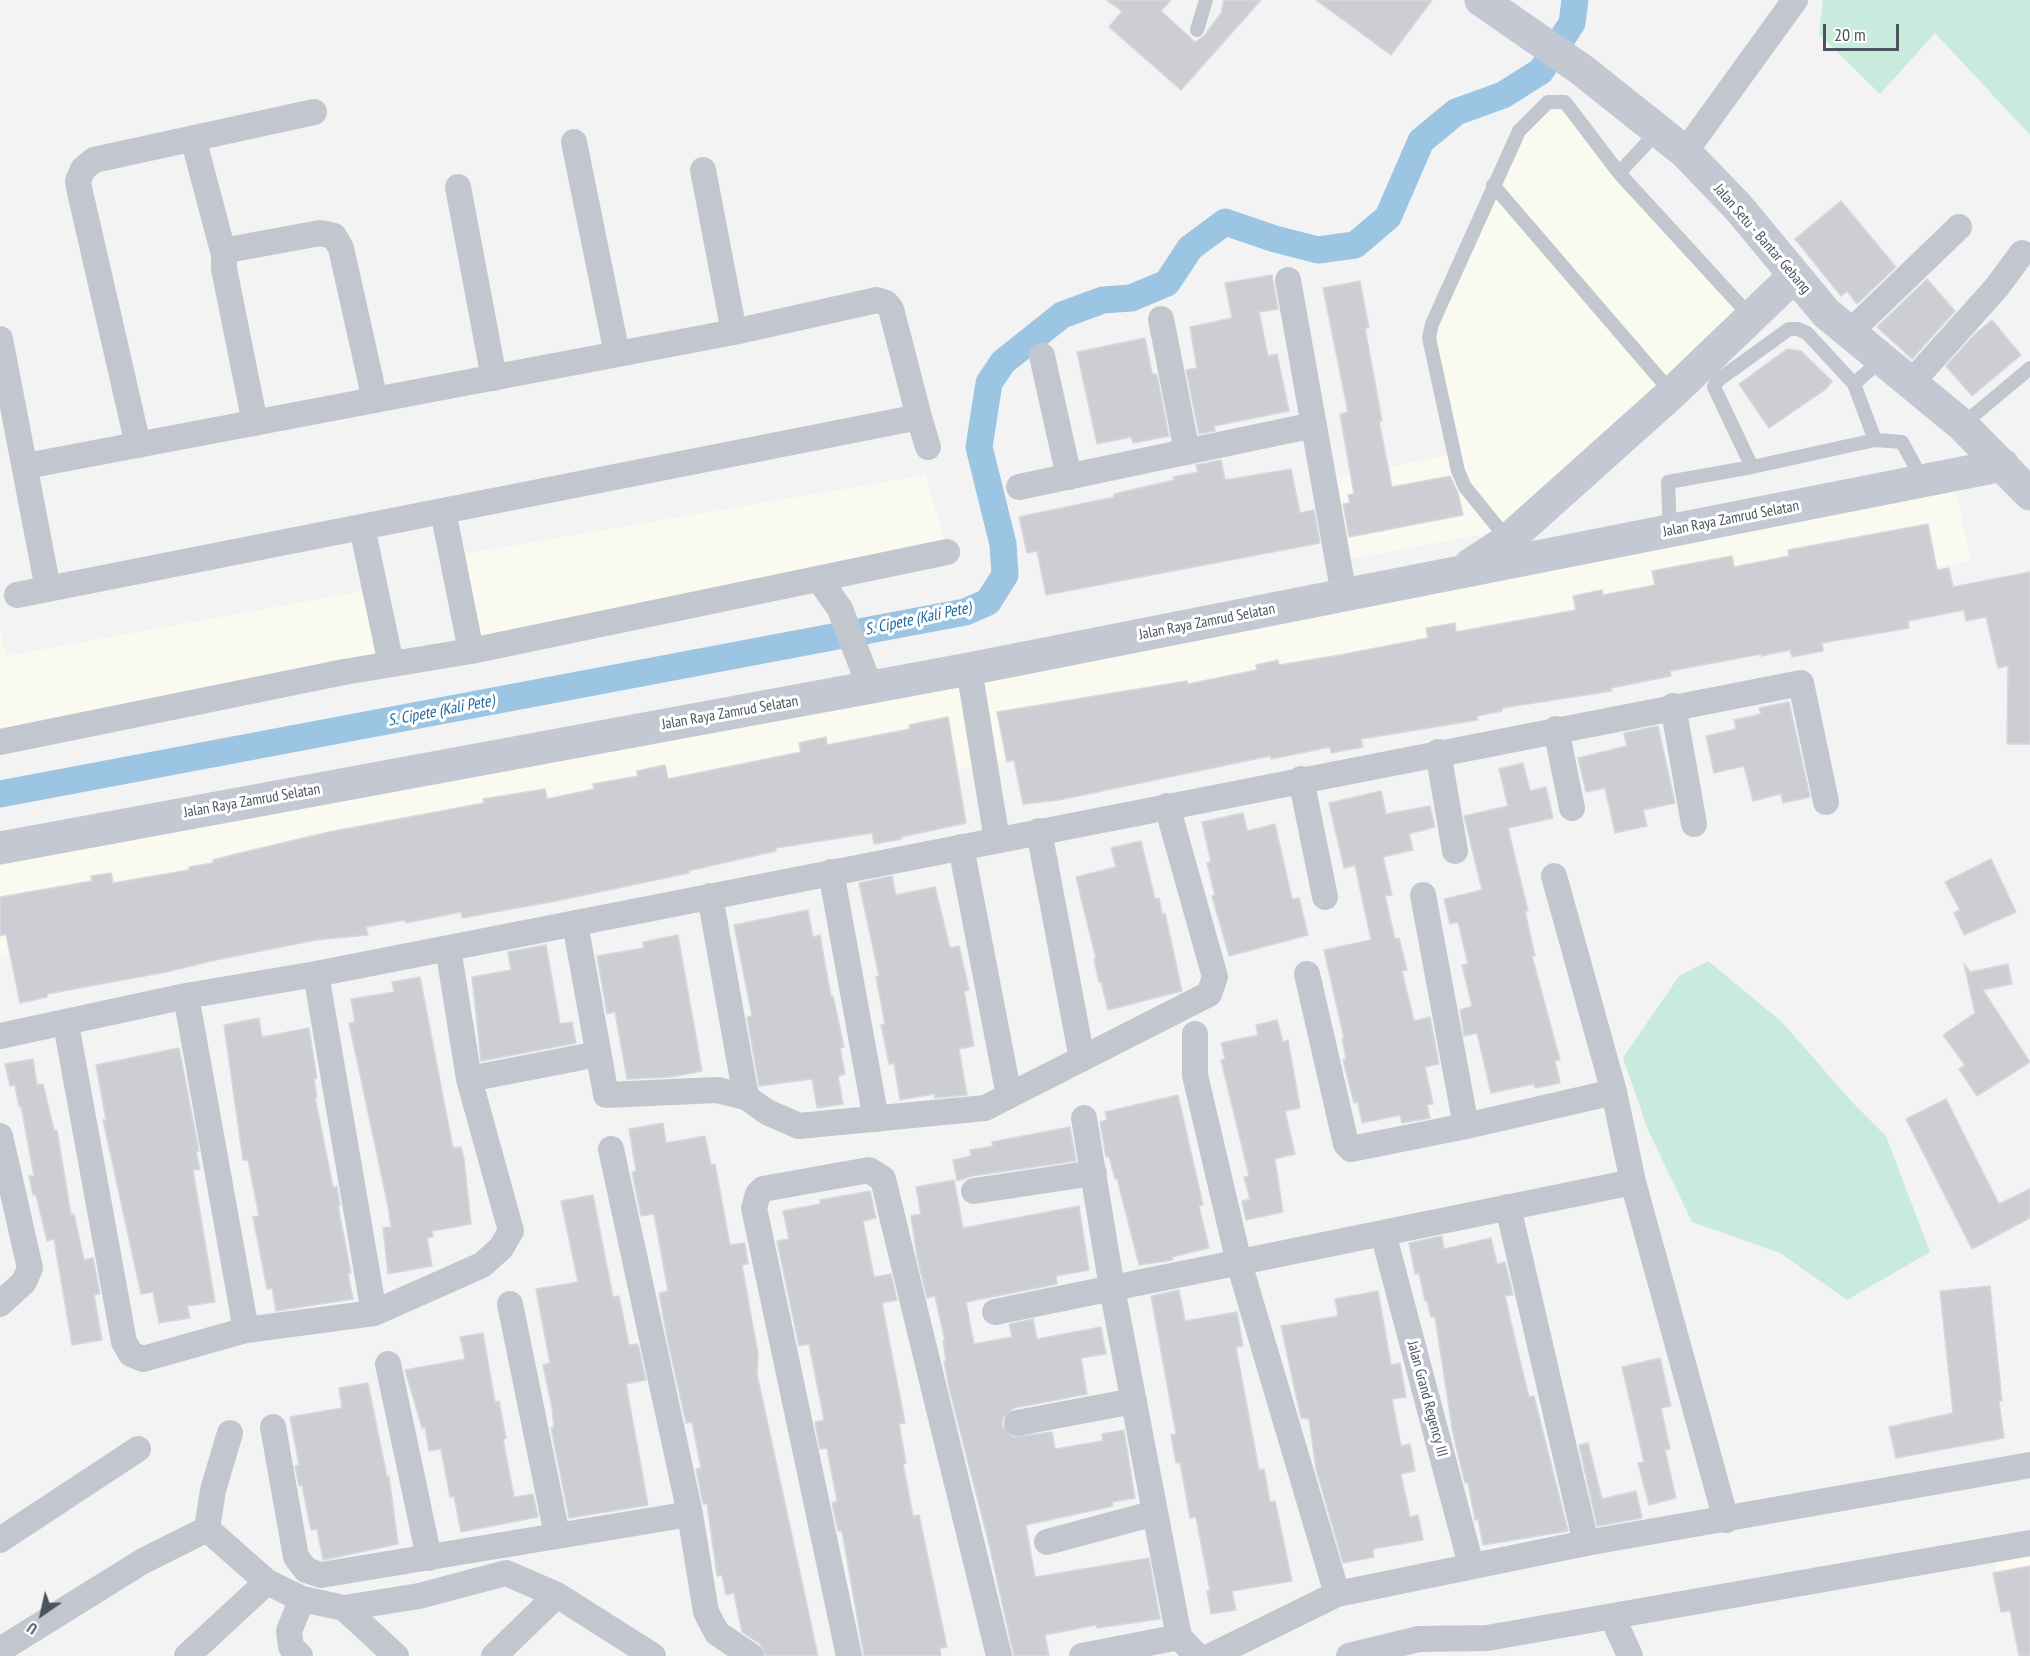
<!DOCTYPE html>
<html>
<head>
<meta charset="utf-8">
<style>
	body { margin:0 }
	#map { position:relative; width:2030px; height:1656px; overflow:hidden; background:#f4f3f3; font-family:"PT Sans Narrow",sans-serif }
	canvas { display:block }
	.north { position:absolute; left:12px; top:1584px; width:60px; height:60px; -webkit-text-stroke:4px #fff; paint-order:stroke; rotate:214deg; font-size:16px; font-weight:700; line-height:24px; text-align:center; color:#4c525e }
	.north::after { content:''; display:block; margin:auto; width:21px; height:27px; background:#4c525e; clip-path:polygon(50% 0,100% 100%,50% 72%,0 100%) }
	.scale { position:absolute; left:1823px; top:24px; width:76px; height:27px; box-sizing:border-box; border:3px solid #4c525e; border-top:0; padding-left:8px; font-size:18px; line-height:21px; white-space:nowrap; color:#4c525e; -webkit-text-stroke:4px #fff; paint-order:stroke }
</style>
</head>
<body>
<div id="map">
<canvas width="2030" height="1656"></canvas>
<div class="north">U</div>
<div class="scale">20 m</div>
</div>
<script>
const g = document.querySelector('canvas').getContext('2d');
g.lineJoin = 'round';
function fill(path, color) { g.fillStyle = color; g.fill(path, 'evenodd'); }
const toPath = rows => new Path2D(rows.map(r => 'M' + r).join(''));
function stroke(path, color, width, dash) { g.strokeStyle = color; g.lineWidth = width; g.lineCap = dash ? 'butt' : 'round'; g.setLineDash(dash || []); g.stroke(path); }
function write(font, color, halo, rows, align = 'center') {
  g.font = font + ' "PT Sans Narrow",sans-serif'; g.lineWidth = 6; g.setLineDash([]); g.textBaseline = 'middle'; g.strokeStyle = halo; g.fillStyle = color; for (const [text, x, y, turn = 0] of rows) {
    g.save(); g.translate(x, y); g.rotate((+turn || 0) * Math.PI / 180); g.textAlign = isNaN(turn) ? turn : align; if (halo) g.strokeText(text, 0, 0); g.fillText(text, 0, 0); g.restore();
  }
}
const commercial = toPath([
	[1556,101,1752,318,1501,531,1338,561,1323,481,1454,454,1429,338,1519,131],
	[926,475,947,552,471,651,452,556],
	[1952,475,1971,560,985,764,0,957,0,848],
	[375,589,391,664,0,743,0,632,6,656],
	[2030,1553,2030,1656,2020,1656,1994,1560]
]);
const green = toPath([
	[1823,0,2030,0,2030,135,1935,33,1880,94,1819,34],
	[1708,961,1781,1021,1853,1103,1886,1136,1930,1252,1847,1300,1780,1253,1692,1222,1648,1130,1623,1058,1679,976]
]);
const canal = toPath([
	[0,794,965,612,988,602,1005,575,1003,544,979,447,989,383,1003,362,1062,315,1103,300,1131,298,1167,283,1190,248,1225,222,1275,239,1318,250,1355,245,1388,217,1421,141,1456,112,1503,95,1541,71,1572,23,1575,0]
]);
const building = toPath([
	[1106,0,1171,0,1161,11,1195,42,1204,36,1221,13,1224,0,1261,0,1181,90,1109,27,1122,11,1106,0],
	[1316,0,1432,0,1391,55,1316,0],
	[1841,201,1896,267,1857,304,1847,291,1841,296,1795,239,1841,201],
	[1272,275,1278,309,1259,312,1268,356,1277,354,1289,411,1214,426,1215,431,1199,434,1186,370,1197,368,1190,327,1232,318,1225,283,1272,275],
	[1927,279,1955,311,1912,359,1877,327,1927,279],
	[1360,281,1369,328,1365,328,1382,421,1379,421,1392,487,1450,476,1458,493,1463,515,1349,537,1343,504,1350,503,1348,495,1354,494,1340,414,1348,412,1323,288,1360,281],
	[1992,320,2021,355,1972,396,1946,366,1975,334,1992,320],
	[1145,338,1152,373,1157,375,1169,436,1133,443,1131,437,1097,444,1077,352,1145,338],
	[1787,349,1801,351,1832,381,1826,389,1769,428,1739,384,1787,349],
	[1221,460,1225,480,1291,469,1300,513,1314,510,1320,543,1046,595,1037,551,1027,553,1019,517,1114,497,1114,494,1174,480,1173,477,1198,472,1196,465,1221,460],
	[1928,524,1937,570,1949,568,1953,587,2030,572,2030,744,2007,744,2008,666,1998,668,1986,617,1966,621,1964,610,1908,621,1909,628,1822,643,1823,651,1792,657,1790,650,1761,656,1761,654,1670,671,1671,676,1611,688,1612,691,1502,708,1502,711,1477,716,1478,720,1361,739,1363,747,1331,753,1330,747,1271,759,1270,756,1059,800,1023,804,1014,760,1007,762,997,712,1187,681,1188,684,1257,670,1256,665,1278,660,1279,665,1340,655,1428,638,1426,628,1455,623,1456,632,1576,610,1573,596,1602,590,1603,595,1655,585,1652,571,1732,556,1734,567,1789,556,1788,550,1928,524],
	[1789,702,1810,797,1783,803,1781,794,1753,801,1744,766,1714,773,1706,736,1736,729,1734,720,1761,714,1759,708,1789,702],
	[948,717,966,823,901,837,902,839,874,844,872,833,776,848,776,851,688,871,689,873,556,901,462,918,461,912,406,923,405,920,366,927,368,935,316,940,216,960,166,972,47,994,47,997,20,1003,6,934,0,936,0,897,92,881,91,876,111,873,113,883,189,870,189,867,213,863,213,860,236,854,329,832,484,803,483,799,545,789,547,799,594,789,593,784,638,776,637,771,665,765,668,779,801,752,799,743,826,737,827,745,910,729,909,725,948,717],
	[1658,726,1675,803,1643,810,1647,826,1615,833,1605,788,1586,792,1578,758,1627,746,1624,733,1658,726],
	[1523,763,1530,791,1546,787,1553,818,1508,828,1528,911,1525,911,1535,956,1532,956,1560,1060,1555,1061,1560,1083,1535,1088,1534,1084,1491,1093,1477,1033,1464,1036,1460,1010,1472,1006,1462,965,1468,964,1458,922,1450,924,1444,899,1482,890,1464,816,1508,806,1499,769,1523,763],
	[1381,791,1386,814,1430,806,1435,827,1409,834,1413,850,1383,857,1392,895,1385,896,1395,939,1399,938,1407,970,1402,971,1414,1021,1430,1017,1439,1064,1425,1067,1433,1104,1427,1105,1430,1118,1402,1123,1400,1115,1362,1123,1358,1102,1354,1103,1343,1060,1346,1059,1342,1038,1344,1038,1324,950,1371,940,1355,865,1344,868,1329,803,1381,791],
	[1243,813,1247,831,1275,824,1292,899,1299,898,1308,935,1229,956,1212,896,1215,895,1207,863,1211,862,1202,822,1243,813],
	[1141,841,1155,899,1159,898,1162,914,1165,913,1182,991,1108,1010,1101,982,1099,982,1094,959,1096,959,1076,877,1116,867,1111,848,1141,841],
	[1991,859,2016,912,1964,935,1954,913,1960,910,1945,882,1991,859],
	[892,876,896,895,935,887,950,948,959,946,969,990,964,991,974,1046,959,1049,967,1095,935,1098,934,1094,900,1100,894,1063,889,1064,881,1025,885,1024,876,977,879,976,859,883,892,876],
	[808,910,813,937,820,935,831,997,833,996,844,1047,840,1048,845,1074,838,1076,843,1104,817,1108,812,1079,759,1086,747,1017,752,1016,734,925,808,910],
	[678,935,702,1071,671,1077,627,1079,615,1012,607,1014,597,956,644,948,643,942,678,935],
	[546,945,560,1024,572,1022,576,1043,481,1061,472,977,511,970,508,952,546,945],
	[1964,964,1970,972,2008,964,2012,984,1983,990,2030,1062,1977,1096,1959,1069,1965,1065,1943,1035,1975,1013,1964,964],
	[420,977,453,1148,461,1147,464,1159,471,1224,432,1231,433,1237,427,1238,432,1266,388,1274,383,1228,391,1227,388,1206,349,1023,355,1022,351,999,394,992,392,982,420,977],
	[259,1018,262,1037,309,1028,317,1078,314,1079,317,1097,315,1097,333,1187,337,1186,340,1205,338,1206,351,1273,348,1274,353,1299,276,1311,272,1288,267,1289,253,1217,259,1216,248,1160,243,1160,224,1025,259,1018],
	[1277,1020,1283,1042,1288,1040,1300,1108,1285,1111,1295,1154,1275,1159,1283,1212,1246,1220,1242,1201,1250,1199,1244,1177,1249,1176,1221,1060,1225,1059,1221,1043,1258,1035,1256,1025,1277,1020],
	[179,1048,199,1151,196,1151,200,1169,193,1170,215,1302,187,1306,190,1318,159,1323,153,1292,141,1294,103,1120,106,1120,96,1065,179,1048],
	[33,1059,37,1085,43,1084,54,1130,57,1130,71,1215,74,1214,84,1260,93,1258,100,1294,94,1295,102,1340,72,1345,54,1239,47,1241,36,1195,33,1195,29,1176,34,1176,21,1106,19,1107,15,1085,10,1086,5,1064,33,1059],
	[1178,1095,1203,1205,1199,1206,1209,1248,1172,1257,1173,1260,1139,1265,1117,1178,1115,1179,1109,1156,1106,1157,1100,1122,1107,1120,1105,1112,1178,1095],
	[1946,1099,1999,1204,2030,1189,2030,1218,1972,1249,1906,1119,1946,1099],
	[663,1123,666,1143,705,1136,711,1165,715,1164,730,1245,745,1243,748,1264,742,1265,758,1354,757,1374,818,1656,766,1656,760,1644,742,1632,734,1593,726,1595,722,1575,717,1576,707,1504,703,1504,696,1469,701,1468,692,1422,686,1423,667,1338,659,1293,668,1291,654,1214,641,1216,632,1172,636,1171,629,1129,663,1123],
	[1070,1127,1076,1161,972,1176,957,1181,953,1160,971,1156,970,1150,993,1146,992,1142,1070,1127],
	[954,1180,963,1228,1079,1206,1089,1270,1056,1276,1057,1284,966,1302,974,1344,1012,1337,1009,1324,1033,1319,1037,1339,1101,1327,1106,1354,1081,1358,1087,1394,1014,1408,1003,1418,1002,1426,1013,1437,1052,1432,1055,1449,1103,1441,1102,1434,1124,1430,1135,1498,1112,1502,1113,1506,1026,1525,1035,1577,1149,1558,1160,1619,1097,1628,1096,1625,1045,1635,1049,1656,1014,1656,988,1540,949,1388,944,1361,946,1361,943,1341,945,1341,935,1296,927,1298,917,1257,911,1216,921,1214,916,1187,954,1180],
	[870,1191,876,1218,863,1221,874,1277,891,1274,897,1300,882,1303,905,1423,899,1424,906,1463,903,1464,913,1516,919,1515,947,1647,940,1648,941,1656,864,1656,842,1531,838,1531,832,1503,837,1501,827,1448,820,1449,815,1422,824,1420,809,1344,799,1346,777,1241,789,1239,783,1211,820,1204,820,1200,870,1191],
	[593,1195,613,1297,619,1296,629,1345,638,1344,646,1380,626,1384,648,1505,569,1518,551,1428,554,1427,552,1408,543,1365,550,1363,536,1289,578,1282,561,1201,593,1195],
	[1442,1236,1444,1249,1491,1238,1497,1264,1505,1262,1513,1295,1505,1296,1517,1348,1529,1397,1534,1396,1568,1531,1483,1545,1478,1519,1475,1520,1468,1483,1465,1483,1453,1434,1435,1317,1431,1317,1427,1301,1425,1301,1419,1273,1415,1274,1409,1243,1442,1236],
	[1990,1286,2002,1401,1999,1401,2004,1438,1896,1458,1889,1427,1953,1413,1940,1291,1990,1286],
	[1179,1290,1185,1321,1237,1312,1243,1346,1236,1347,1259,1470,1264,1469,1270,1502,1275,1501,1292,1581,1232,1591,1236,1610,1211,1614,1207,1591,1210,1591,1196,1517,1190,1518,1180,1462,1176,1463,1171,1435,1176,1434,1151,1296,1179,1290],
	[1378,1291,1391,1365,1400,1363,1406,1397,1392,1399,1401,1446,1410,1444,1415,1471,1401,1474,1410,1517,1418,1515,1423,1540,1373,1549,1374,1557,1343,1563,1316,1469,1309,1419,1301,1418,1281,1326,1338,1316,1335,1299,1378,1291],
	[483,1333,495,1402,499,1401,506,1438,503,1439,514,1497,533,1494,538,1517,461,1532,454,1496,450,1497,441,1449,429,1451,425,1427,422,1428,405,1370,465,1359,460,1337,483,1333],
	[1660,1358,1671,1406,1661,1408,1670,1449,1665,1450,1676,1498,1649,1505,1638,1463,1644,1462,1622,1367,1660,1358],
	[368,1383,387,1477,389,1476,398,1544,323,1560,317,1529,311,1530,302,1485,299,1486,295,1466,299,1465,290,1417,342,1408,339,1388,368,1383],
	[1588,1443,1602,1499,1636,1491,1642,1518,1597,1526,1579,1445,1588,1443],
	[2030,1566,2030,1656,2019,1656,2010,1611,2001,1612,1993,1573,2030,1566]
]);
const lane = toPath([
	[1197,30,1206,0],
	[1619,173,1657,132],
	[1493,185,1672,393],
	[1854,384,1882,359],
	[1962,425,2030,368],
	[1752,467,1714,387,1717,381,1789,329,1798,329,1807,333,1854,384,1875,440],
	[1670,530,1668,482,1752,467,1875,440,1902,442,1923,481],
	[1508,540,1465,487,1458,471,1429,338,1432,324,1519,131,1548,102,1565,102,1619,173,1752,318]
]);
const street = toPath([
	[193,138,224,255],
	[574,142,617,354],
	[1685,152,1795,0],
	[703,170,734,332],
	[458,187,494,378],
	[1288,280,1344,595],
	[1161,319,1187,452],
	[1849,333,1959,227],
	[0,339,48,589],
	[1042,356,1069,477],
	[1911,383,1997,287,2022,253],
	[919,417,928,447],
	[255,423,224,269,224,255,233,249,320,233,334,236,341,248,375,400],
	[138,445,80,192,78,181,83,169,94,160,314,112],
	[1019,487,1314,425],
	[443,511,471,651],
	[362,527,391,664],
	[819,579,840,609,870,687],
	[17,595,919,417,891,309,886,303,877,300,734,332,26,466],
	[969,669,997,840],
	[1673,706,1694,824],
	[1556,729,1572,808],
	[0,742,344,672,471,651,947,552],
	[1438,752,1455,851],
	[1301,779,1325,897],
	[1039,831,1082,1059],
	[961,847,1009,1096],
	[831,872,876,1119],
	[1554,876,1614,1092],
	[1423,895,1466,1126],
	[710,896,746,1097],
	[575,923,606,1095,717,1090,746,1097,767,1112,799,1126,985,1108,1209,994,1215,977,1167,806],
	[316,974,374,1313],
	[1307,974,1346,1144,1351,1149,1466,1126,1614,1092,1633,1182,1726,1520],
	[186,996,246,1330],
	[66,1024,124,1342,131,1354,143,1359,246,1330,374,1313,482,1265,501,1248,511,1231,469,1079,448,948],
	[1195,1034,1195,1075,1239,1263,1337,1594],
	[0,1036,186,996,316,974,1801,683,1826,802],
	[469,1079,598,1054],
	[1084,1118,1112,1288,1179,1637,1197,1656],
	[0,1136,30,1268,24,1282,0,1304],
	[611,1149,690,1514,706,1612,717,1633,751,1656],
	[974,1191,1094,1173],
	[1508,1207,1586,1543],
	[1383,1233,1471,1565],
	[510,1304,557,1535],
	[995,1312,1633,1182],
	[388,1364,429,1558],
	[1017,1423,1134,1401],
	[273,1427,296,1557,306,1570,321,1575,690,1514],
	[207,1529,267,1582],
	[0,1540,138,1449],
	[1047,1542,1155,1513],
	[344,1608,396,1656],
	[1612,1616,1630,1656],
	[0,1650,143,1561,207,1529,213,1490,230,1433],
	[187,1656,267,1582,302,1599,344,1608,419,1596,506,1573,557,1595,653,1656],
	[300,1656,291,1647,289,1631,302,1599],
	[494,1656,557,1595],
	[849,1656,754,1208,758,1194,763,1189,869,1170,883,1179,999,1656],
	[1082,1656,1179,1637],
	[1211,1656,1337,1594,1586,1543,2030,1465],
	[1349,1656,1419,1639,1487,1638,2030,1543]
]);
const secondary = toPath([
	[1481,0,1582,70,1685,152,1738,207,1826,313,1962,425,2030,494],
	[1470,565,1508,540,1672,393,1794,276],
	[0,848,969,669,2003,465]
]);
const streetNames = [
	["Jalan Setu - Bantar Gebang",1762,239,49],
	["Jalan Raya Zamrud Selatan",1731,519,-11],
	["Jalan Raya Zamrud Selatan",1207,622,-11],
	["Jalan Raya Zamrud Selatan",730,713,-10],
	["Jalan Raya Zamrud Selatan",252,801,-10],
	["Jalan Grand Regency III",1427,1399,75]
];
const waterNames = [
	["S. Cipete (Kali Pete)",918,619,-12],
	["S. Cipete (Kali Pete)",441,711,-11]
];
fill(commercial, '#fbfaf0');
fill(green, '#c8ebdd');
stroke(canal, '#9bc5e2', 27);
fill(building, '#cdced4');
stroke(building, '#d7d8dd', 1.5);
stroke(lane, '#c2c7cf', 14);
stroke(street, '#c2c7cf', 26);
stroke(secondary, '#c3c8d3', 33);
write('15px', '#4c525e', '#fff', streetNames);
write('italic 16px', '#206a9d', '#fff', waterNames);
</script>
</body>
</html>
